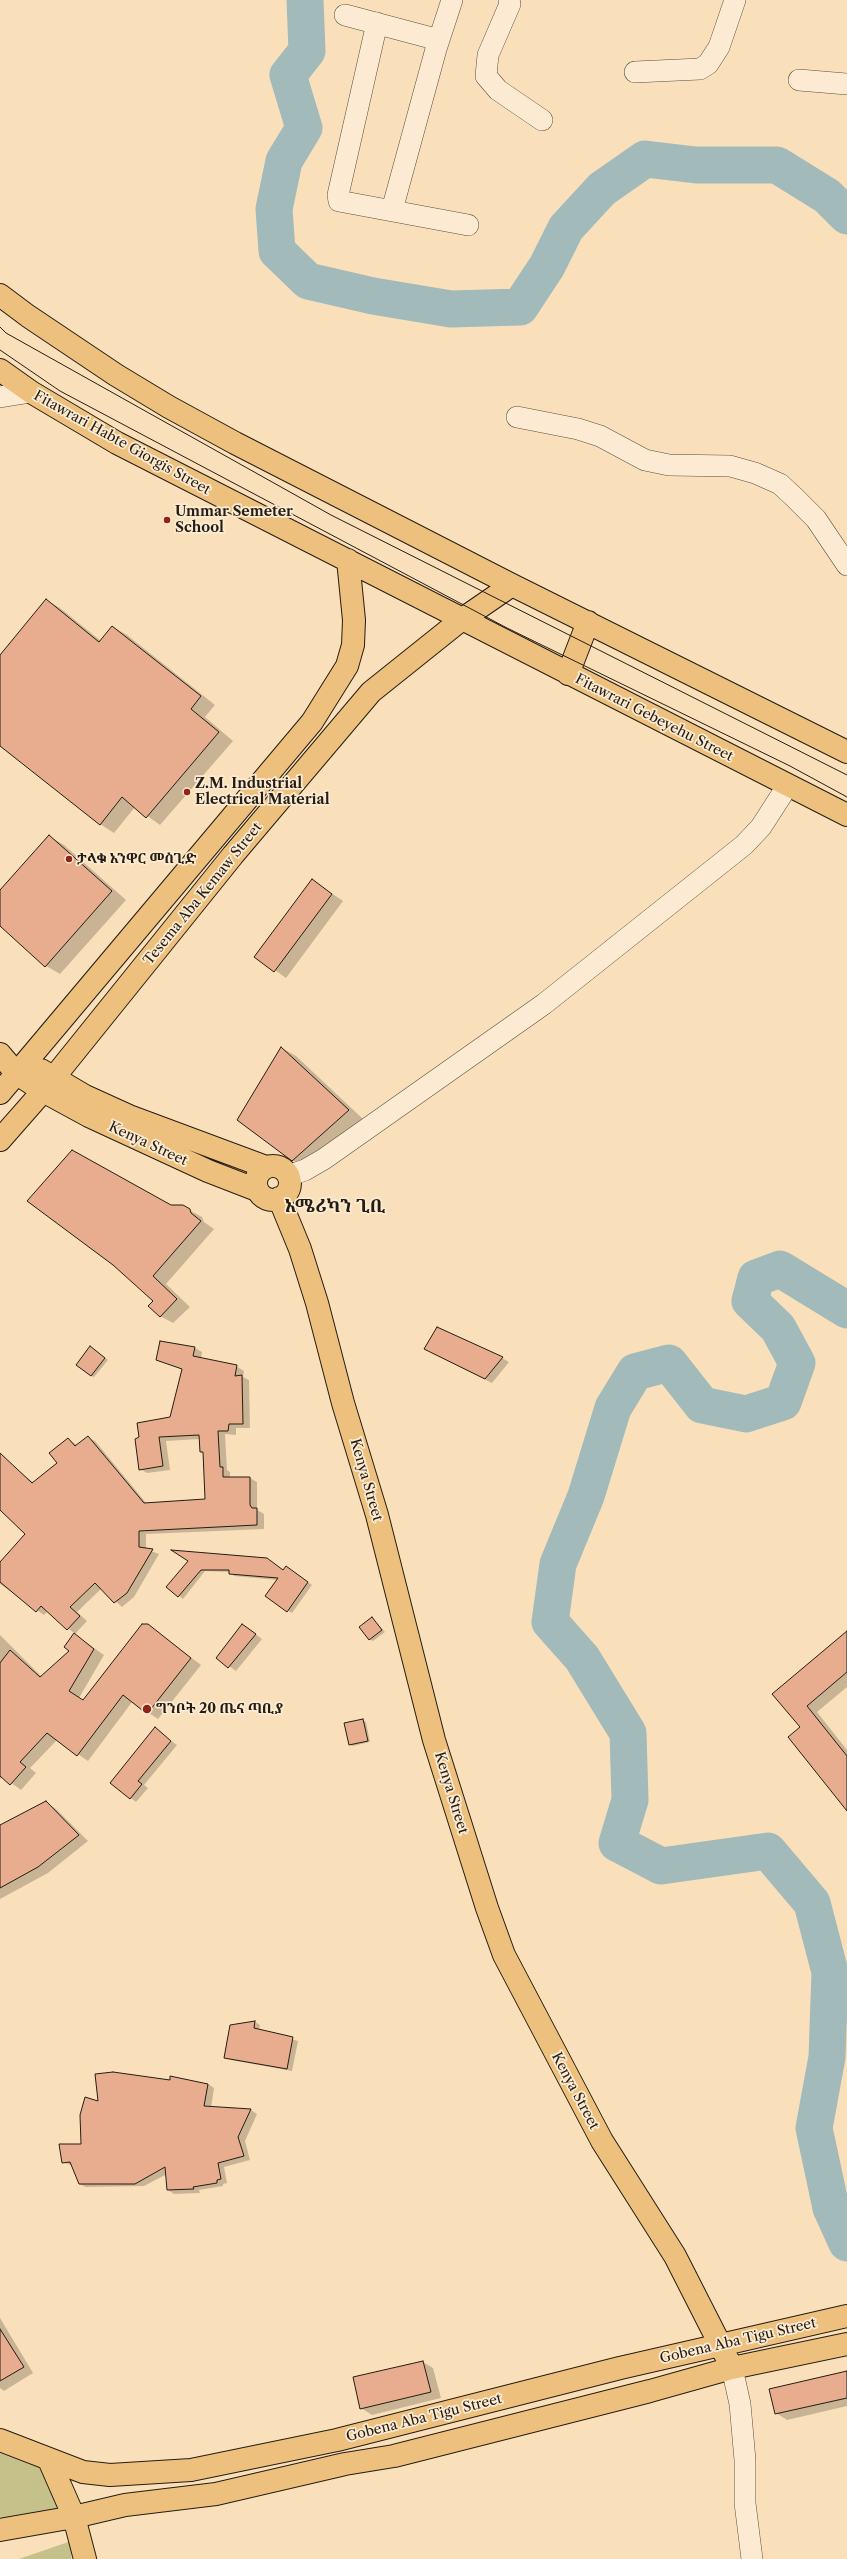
<!DOCTYPE html>
<html>
<head>
<meta charset="utf-8">
<style>
	body { margin:0 }
	canvas { display:block; background:#fae0ba }
</style>
</head>
<body>
<canvas width="847" height="2559"></canvas>
<script>
const g = document.querySelector('canvas').getContext('2d');
g.lineJoin = 'round';
function fill(path, color) { g.fillStyle = color; g.fill(path, 'evenodd'); }
const toPath = rows => new Path2D(rows.map(r => 'M' + r).join(''));
function stroke(path, color, width, dash) { g.strokeStyle = color; g.lineWidth = width; g.lineCap = dash ? 'butt' : 'round'; g.setLineDash(dash || []); g.stroke(path); }
function write(font, color, halo, rows, align = 'center') {
  g.font = font + ' "Libre Caslon Text","Noto Serif Ethiopic",serif'; g.lineWidth = 3.5; g.setLineDash([]); g.textBaseline = 'middle'; g.strokeStyle = halo; g.fillStyle = color; for (const [text, x, y, turn = 0] of rows) {
    g.save(); g.translate(x, y); g.rotate((+turn || 0) * Math.PI / 180); g.textAlign = isNaN(turn) ? turn : align; if (halo) g.strokeText(text, 0, 0); g.fillText(text, 0, 0); g.restore();
  }
}
const green = toPath([
	[0,2450,44,2467,65,2516,2,2530,0,2514],
	[74,2540,71,2559,19,2559]
]);
const shadow = toPath([
	[46,600,60,608,101,641,113,627,127,635,215,705,205,717,233,741,160,825,135,807,114,833,100,824,0,745,0,657],
	[49,836,64,845,126,900,60,974,46,966,0,925,0,892],
	[312,880,343,901,286,978,255,956],
	[282,1048,296,1056,363,1119,307,1169,292,1160],
	[171,1206,189,1210,202,1217,204,1222,214,1229,166,1284,190,1307,173,1323,160,1316,155,1301,114,1264],
	[438,1328,502,1358,509,1362,492,1383,432,1353],
	[195,1348,202,1352,201,1359,236,1366,244,1371,243,1377,249,1380,250,1428,236,1428,236,1435,225,1434,227,1470,230,1472,230,1478,250,1478,257,1482,257,1510,264,1514,264,1529,146,1534,146,1549,159,1554,134,1597,122,1607,102,1588,77,1612,87,1621,75,1634,48,1611,44,1615,0,1584,0,1561,1,1562,26,1534,0,1508,0,1466,6,1460,34,1483,58,1463,68,1439,77,1445,88,1437,95,1441,147,1504,206,1500,204,1453,201,1451,200,1439,166,1441,170,1470,147,1473,140,1469,136,1439,171,1418,183,1370,157,1359],
	[94,1349,108,1360,94,1377,91,1376],
	[189,1561,271,1562,284,1571,290,1570,312,1585,292,1613,266,1596,278,1580,234,1576,230,1572,205,1571,183,1599,168,1587],
	[372,1618,385,1632,373,1641,369,1639],
	[148,1625,201,1665,158,1719,132,1702,88,1761,57,1740,30,1768,36,1773,21,1790,3,1777,0,1779,0,1635,42,1677,71,1651,75,1635,104,1655,79,1698,83,1700],
	[243,1625,262,1639,236,1671,217,1658],
	[847,1632,847,1687,817,1712,847,1750,847,1810,802,1727,773,1694],
	[363,1720,366,1722,370,1742,353,1746,349,1744],
	[155,1729,177,1745,144,1785,148,1788,136,1802,111,1783],
	[46,1802,56,1809,88,1841,48,1873,0,1899,0,1826],
	[255,2022,260,2025,259,2030,298,2041,292,2071,231,2060,225,2057,231,2026],
	[171,2081,208,2084,214,2088,211,2108,251,2110,257,2114,245,2141,250,2160,224,2167,227,2183,223,2184,223,2186,199,2190,200,2193,174,2194,168,2190,167,2174,144,2186,86,2187,79,2184,73,2166,63,2162,82,2145,99,2102],
	[0,2318,33,2373,4,2391,0,2388],
	[423,2362,433,2368,441,2398,372,2415,361,2408],
	[847,2372,847,2406,787,2420,776,2413]
]);
const river = toPath([
	[305,0,307,51,288,75,304,128,284,161,274,209,277,251,308,281,373,296,451,309,520,307,547,266,566,228,602,189,645,159,696,165,777,165,827,196,847,216],
	[847,1310,780,1269,756,1278,750,1301,778,1328,797,1363,783,1402,746,1414,702,1405,669,1363,635,1372,613,1408,586,1496,558,1564,550,1622,582,1658,628,1733,630,1800,617,1843,661,1866,768,1851,812,1903,830,1972,827,2057,814,2128,831,2208,847,2243]
]);
const building = toPath([
	[46,599,99,642,112,626,201,696,191,709,219,732,146,818,122,797,100,825,0,746,0,655,46,599],
	[49,835,112,891,45,967,0,926,0,890,49,835],
	[312,879,332,894,274,972,254,957,312,879],
	[281,1047,349,1110,292,1161,237,1120,281,1047],
	[72,1150,171,1205,183,1205,190,1209,191,1213,201,1221,153,1276,177,1299,160,1317,148,1306,153,1301,113,1265,27,1201,72,1150],
	[437,1327,503,1357,485,1379,424,1349,437,1327],
	[160,1341,195,1347,193,1356,237,1365,235,1376,242,1375,243,1424,229,1424,228,1431,218,1431,220,1467,223,1467,223,1477,250,1477,250,1505,252,1508,257,1508,257,1525,139,1531,139,1547,153,1549,127,1593,114,1603,95,1583,70,1607,80,1616,67,1630,41,1606,36,1612,0,1582,0,1562,25,1534,0,1510,0,1453,32,1483,57,1463,49,1453,68,1438,75,1446,88,1436,144,1503,205,1499,203,1452,200,1452,199,1435,159,1437,163,1466,139,1470,135,1439,139,1437,137,1423,170,1417,182,1369,156,1360,160,1341],
	[90,1346,105,1358,91,1376,76,1365,90,1346],
	[171,1550,267,1558,283,1570,286,1566,308,1582,287,1612,265,1596,278,1578,229,1574,229,1570,201,1570,178,1597,166,1587,188,1561,171,1550],
	[372,1617,382,1630,369,1640,359,1627,372,1617],
	[142,1624,148,1624,191,1658,147,1714,123,1695,77,1756,47,1733,20,1762,26,1767,10,1785,0,1776,0,1663,10,1650,40,1677,69,1651,64,1647,74,1633,94,1649,69,1691,83,1700,142,1624],
	[242,1624,256,1634,228,1668,216,1658,242,1624],
	[847,1631,847,1672,807,1706,847,1756,847,1811,788,1737,800,1727,772,1694,847,1631],
	[363,1719,368,1741,349,1745,344,1723,363,1719],
	[155,1727,171,1741,138,1781,142,1784,130,1799,110,1783,155,1727],
	[46,1801,79,1835,38,1867,0,1888,0,1825,46,1801],
	[255,2021,254,2028,293,2037,287,2069,224,2058,230,2025,255,2021],
	[113,2072,170,2080,170,2076,208,2084,204,2106,251,2109,238,2137,244,2156,218,2163,221,2179,217,2180,217,2183,193,2187,194,2189,167,2190,165,2167,135,2184,79,2184,70,2162,62,2163,59,2144,81,2144,80,2115,85,2097,98,2101,95,2074,113,2072],
	[0,2329,24,2367,0,2381,0,2329],
	[423,2361,431,2392,360,2409,353,2377,423,2361],
	[847,2371,847,2398,775,2414,769,2389,847,2371]
]);
const minor = toPath([
	[509,0,510,4,488,55,486,76,498,90,542,120],
	[345,15,439,40],
	[377,23,338,195,339,201,468,225],
	[635,72,700,69,708,64,719,47,735,0],
	[799,80,847,84],
	[392,210,436,49,452,0],
	[0,397,31,392],
	[517,417,578,429,600,436,645,460,669,465,730,466,755,473,780,484,794,497,816,519,847,565],
	[288,1176,305,1170,324,1159,544,1004,744,845,761,827,788,785],
	[732,2368,740,2404,745,2460,745,2503,752,2559]
]);
const major = toPath([
	[0,295,28,316,116,375,169,407,235,443,512,585,847,752],
	[0,370,31,392,117,443,847,815],
	[568,674,588,622],
	[0,1054,16,1073,43,1091,89,1116,208,1171,257,1190],
	[41,1070,85,1096,129,1116,266,1167],
	[0,1093,312,722,347,666,353,645,354,620,348,560],
	[0,1140,43,1091,233,855,371,692,461,620,512,585],
	'256 1183a17 17 0 1 1 34 0a17 17 0 1 1-34 0Z',
	[279,1198,300,1249,317,1303,343,1403,377,1515,434,1740,487,1908,504,1955,602,2141,675,2256,732,2368],
	[0,2440,83,2472,110,2475,191,2470,337,2440,620,2368,847,2316],
	[49,2460,74,2517,85,2559],
	[0,2530,74,2517,125,2505,216,2494,345,2464,394,2456,650,2391,732,2368,847,2344]
]);
const tram = toPath([
	[0,327,6,333,331,515,847,775],
	[0,350,60,391,507,628,790,766,847,797]
]);
const markers = [
	[167,520,4,"#8f2418"],
	[187,792,4,"#8f2418"],
	[69,859,4,"#8f2418"],
	[147,1709,5,"#8f2418"]
];
const streetNames = [
	["Fitawrari Habte Giorgis Street",122,443,29],
	["Fitawrari Gebeyehu Street",654,718,27],
	["Tesema Aba Kemaw Street",203,894,-51],
	["Kenya Street",148,1144,25],
	["Kenya Street",366,1480,74],
	["Kenya Street",451,1793,73],
	["Kenya Street",575,2091,62],
	["Gobena Aba Tigu Street",738,2341,-13],
	["Gobena Aba Tigu Street",424,2418,-14]
];
const poiNames = [
	["Ummar Semeter",175,512],
	["School",175,528],
	["Z.M. Industrial",195,784],
	["Electrical Material",195,800],
	["ታላቁ አንዋር መስጊድ",77,859],
	["ግንቦት 20 ጤና ጣቢያ",156,1709]
];
const districtNames = [
	["አሜሪካን ጊቢ",335,1207]
];
fill(green, '#c6c08a');
fill(shadow, '#0003');
stroke(river, '#a2baba', 37);
fill(building, '#e7ad8e');
stroke(building, '#251d13', 1);
stroke(minor, '#5a4e3d', 22);
stroke(major, '#251d13', 24);
stroke(minor, '#fcebd2', 21);
stroke(major, '#edc07d', 22);
stroke(tram, '#251d13', 1);
for (const [x, y, r, color] of markers) { const dot = new Path2D(); dot.arc(x, y, r, 0, 2 * Math.PI); g.fillStyle = color; g.fill(dot); stroke(dot, '#fcebd2', 1.5); }
write('14px', '#251d13', '#fcebd2', streetNames);
write('bold 14px', '#251d13', '#fcebd2', poiNames, 'left');
write('bold 18px', '#251d13', '#fcebd2', districtNames);
</script>
</body>
</html>
